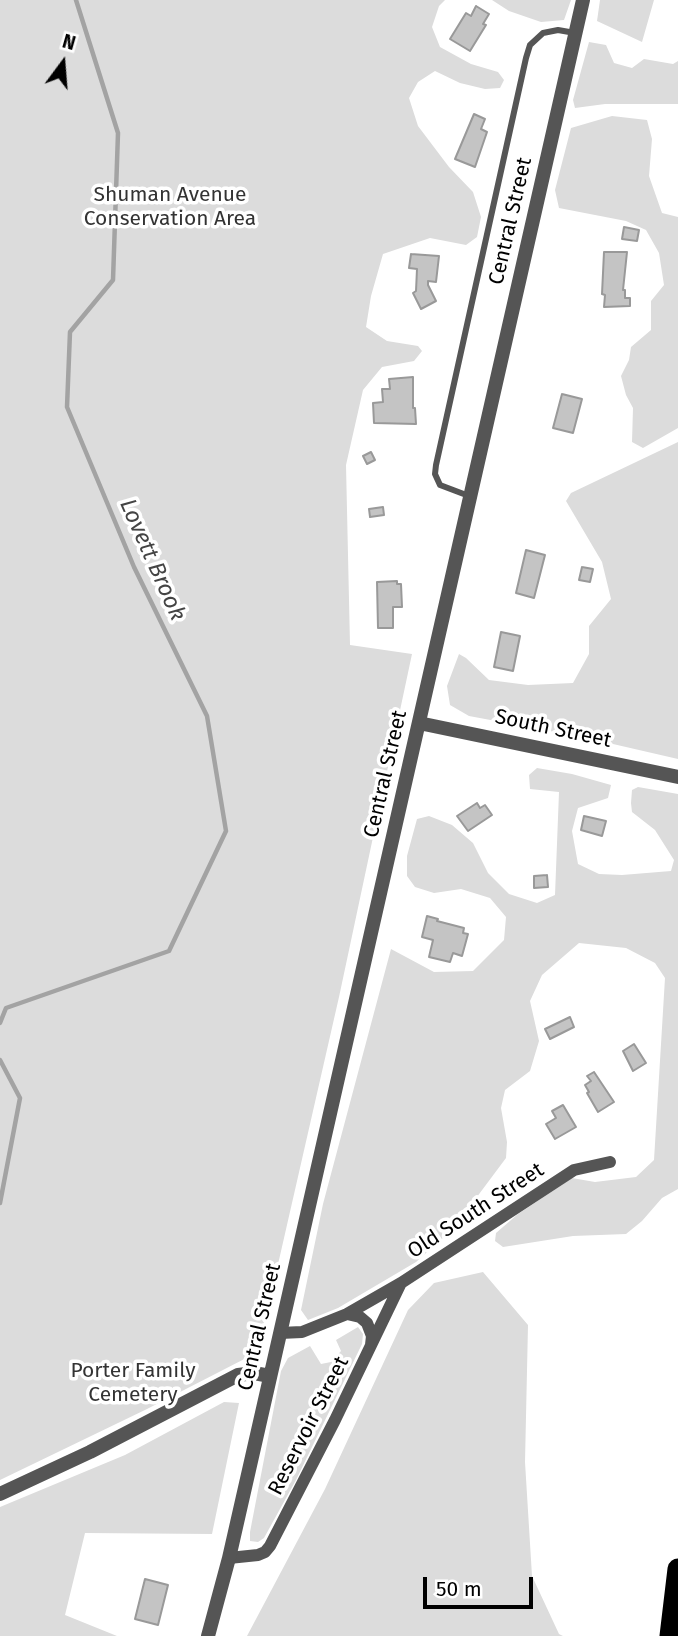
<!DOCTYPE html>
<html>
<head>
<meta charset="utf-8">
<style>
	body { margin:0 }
	#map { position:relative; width:678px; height:1636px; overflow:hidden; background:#fff; font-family:"Fira Sans",sans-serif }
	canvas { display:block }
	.north { position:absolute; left:28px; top:28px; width:70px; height:70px; -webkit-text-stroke:5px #fff; paint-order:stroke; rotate:16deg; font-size:19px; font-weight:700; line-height:28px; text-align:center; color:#000 }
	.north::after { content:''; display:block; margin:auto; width:24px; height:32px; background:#000; clip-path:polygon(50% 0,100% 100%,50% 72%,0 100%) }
	.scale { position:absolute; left:423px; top:1577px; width:110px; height:32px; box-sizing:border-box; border:4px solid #000; border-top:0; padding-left:9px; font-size:21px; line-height:24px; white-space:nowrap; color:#000; -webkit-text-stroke:5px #fff; paint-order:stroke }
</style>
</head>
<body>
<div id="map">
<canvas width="678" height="1636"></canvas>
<div class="north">N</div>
<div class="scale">50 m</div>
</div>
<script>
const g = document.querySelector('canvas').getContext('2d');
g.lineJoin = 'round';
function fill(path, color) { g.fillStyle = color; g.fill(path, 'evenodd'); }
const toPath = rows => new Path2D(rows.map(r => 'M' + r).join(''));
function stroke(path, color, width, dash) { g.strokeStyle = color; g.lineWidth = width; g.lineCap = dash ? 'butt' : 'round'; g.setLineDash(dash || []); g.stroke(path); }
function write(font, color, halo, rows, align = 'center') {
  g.font = font + ' "Fira Sans",sans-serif'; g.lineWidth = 7; g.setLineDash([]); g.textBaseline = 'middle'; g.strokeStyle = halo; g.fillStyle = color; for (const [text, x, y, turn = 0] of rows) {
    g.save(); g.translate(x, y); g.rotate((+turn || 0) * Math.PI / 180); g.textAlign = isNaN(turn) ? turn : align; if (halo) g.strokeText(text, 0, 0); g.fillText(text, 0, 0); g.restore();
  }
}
const green = toPath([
	[0,0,445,0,439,6,432,27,440,47,471,64,498,72,504,80,500,88,485,89,460,83,435,71,418,82,409,98,418,126,449,167,473,192,481,217,477,237,466,245,430,238,383,254,371,296,366,327,387,341,418,346,422,351,414,361,382,367,363,390,346,465,350,645,412,654,339,997,258,1352,147,1409,0,1480],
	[492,0,571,0,564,20,541,22,509,11],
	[600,0,654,0,642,42,597,21],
	[589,42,606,45,614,63,632,68,644,59,673,64,678,61,678,104,605,104,575,108,573,100],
	[612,116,647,120,652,139,649,176,662,213,678,217,678,428,643,448,632,442,633,408,626,395,621,376,629,360,631,347,651,330,651,301,664,285,659,253,646,230,626,221,559,208,555,190,571,128],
	[678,442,678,759,587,738,469,716,450,705,447,686,459,654,466,658,489,680,528,685,573,683,589,654,589,626,611,599,602,562,566,501,571,493],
	[537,768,572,774,611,785,608,798,578,808,572,831,578,864,599,874,622,875,671,871,674,860,655,830,632,812,631,803,632,790,638,787,678,794,678,1189,662,1198,642,1221,626,1234,573,1236,503,1247,495,1241,496,1233,518,1214,572,1178,595,1182,636,1177,654,1160,665,978,655,963,626,948,579,943,542,975,530,1001,539,1041,530,1071,505,1090,501,1108,507,1142,506,1158,453,1229,416,1262,338,1308,308,1320,301,1310,323,1204,391,949,434,972,473,971,504,940,506,917,490,898,461,889,434,893,415,887,407,876,407,856,417,819,429,816,452,825,473,843,488,873,509,894,537,903,555,895,559,792,530,789,529,775],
	[483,1272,528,1325,525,1462,532,1576,559,1634,563,1636,247,1636,325,1489,408,1310,434,1283],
	[358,1327,363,1334,362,1344,296,1480,264,1538,258,1542,250,1541,250,1532,281,1371,288,1358,310,1346,321,1364,331,1362,341,1351,336,1340],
	[224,1402,239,1403,212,1534,85,1533,65,1615,117,1636,0,1636,0,1507,125,1455]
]);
const stream = toPath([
	[0,1023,6,1008,169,951,226,831,207,716,134,567,67,407,70,332,113,280,118,133,76,0],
	[0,1060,20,1098,0,1203]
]);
const building = toPath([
	[476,6,489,14,483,24,486,25,470,51,450,39,466,13,471,16,476,6],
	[474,114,485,119,481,129,487,132,475,167,455,159,474,114],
	[624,227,639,230,637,241,622,239,624,227],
	[604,252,627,252,623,290,625,290,625,298,630,298,630,306,604,307,605,295,602,294,604,252],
	[411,254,439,256,436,282,428,281,428,285,436,301,421,309,413,293,416,291,417,269,409,268,411,254],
	[413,377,413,408,415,408,416,424,374,423,373,403,383,402,382,389,390,389,389,379,413,377],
	[562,394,582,399,573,433,553,428,562,394],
	[371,452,375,460,367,464,363,456,371,452],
	[383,507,384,515,370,517,369,509,383,507],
	[526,550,545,555,534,598,516,593,526,550],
	[582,567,593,569,590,582,579,580,582,567],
	[397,581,397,584,401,584,402,607,393,607,393,628,378,628,377,582,397,581],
	[501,632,520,636,513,671,494,667,501,632],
	[477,803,480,808,485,805,492,815,468,831,457,816,477,803],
	[584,816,606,821,602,836,581,830,584,816],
	[547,875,548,887,534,888,534,876,547,875],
	[427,916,438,919,437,921,464,928,463,933,468,934,462,956,453,953,450,962,429,957,433,940,422,937,427,916],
	[570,1017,574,1027,550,1039,545,1029,570,1017],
	[634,1044,646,1063,633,1071,623,1051,634,1044],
	[594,1072,614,1102,598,1112,587,1093,589,1092,585,1085,591,1081,587,1076,594,1072],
	[563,1105,576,1127,555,1139,546,1124,556,1118,552,1111,563,1105],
	[145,1579,168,1585,158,1625,135,1619,145,1579]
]);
const service = toPath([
	[469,496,440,485,435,474,436,465,526,58,530,45,543,33,558,30,575,33]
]);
const minor = toPath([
	[347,1314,360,1317,367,1323,372,1336,371,1345],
	[280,1333,302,1332,347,1314,401,1283,574,1170,610,1162],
	[229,1558,258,1555,265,1552,270,1546,335,1420,401,1283]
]);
const tertiary = toPath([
	[419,723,678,777],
	[0,1494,90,1452,238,1375,254,1373,270,1376],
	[208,1636,229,1558,583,0]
]);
const motorway = toPath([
	[670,1636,678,1569]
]);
const parkNames = [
	["Shuman Avenue",170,195],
	["Conservation Area",170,219],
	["Porter Family",133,1371],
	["Cemetery",133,1395]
];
const streetNames = [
	["Central Street",511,221,-77],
	["South Street",553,729,12],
	["Central Street",386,774,-77],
	["Old South Street",476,1211,-33],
	["Central Street",260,1327,-77],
	["Reservoir Street",309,1426,-63]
];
const waterNames = [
	["Lovett Brook",152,560,66]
];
fill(green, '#dcdcdc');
stroke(stream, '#a3a3a3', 4.5);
fill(building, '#c4c4c4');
stroke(building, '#999', 2);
stroke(service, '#555', 6);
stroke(minor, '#555', 12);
stroke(tertiary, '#555', 14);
stroke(motorway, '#000', 21);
write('21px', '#333', '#fff', parkNames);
write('21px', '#000', '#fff', streetNames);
write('italic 23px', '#444', '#fff', waterNames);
</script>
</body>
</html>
